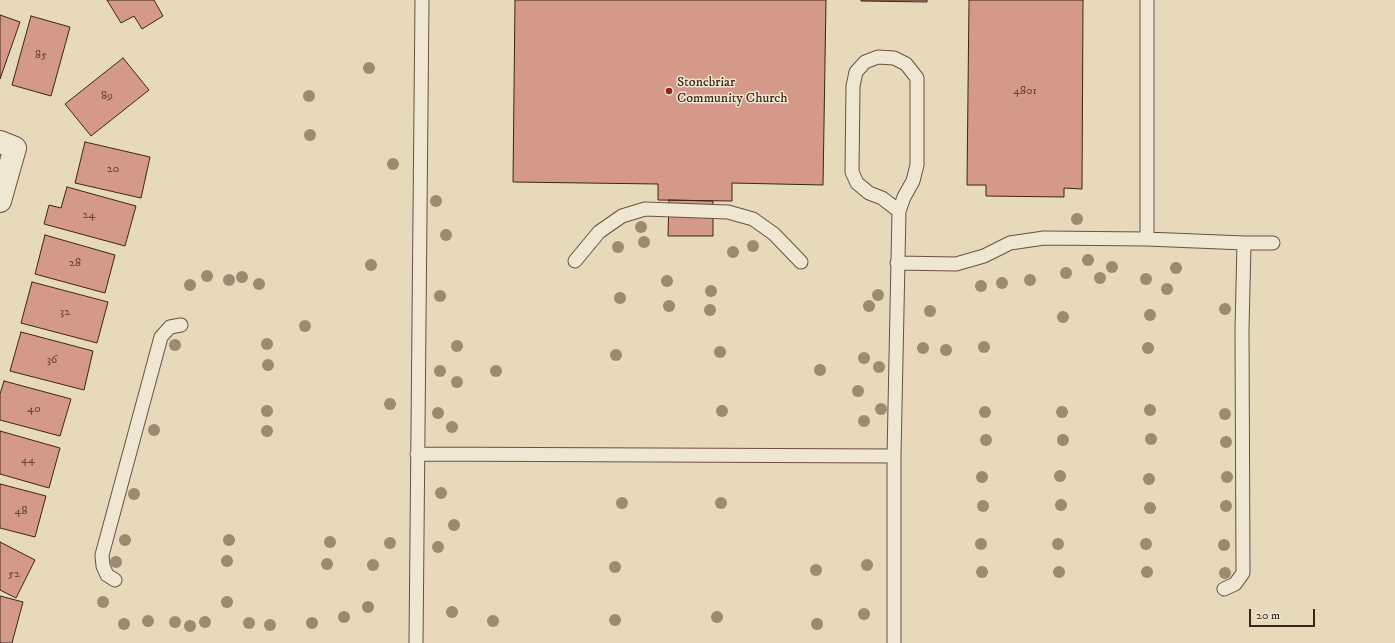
<!DOCTYPE html>
<html>
<head>
<meta charset="utf-8">
<style>
	body { margin:0 }
	#map { position:relative; width:1395px; height:643px; overflow:hidden; background:#e6daba; font-family:"IM FELL DW Pica",serif }
	canvas { display:block }
	.scale { position:absolute; left:1249px; top:609px; width:66px; height:18px; box-sizing:border-box; border:2px solid #3e2418; border-top:0; padding-left:5px; font-size:12px; line-height:14px; white-space:nowrap; color:#3e2418; -webkit-text-stroke:3px #efe7d2; paint-order:stroke }
</style>
</head>
<body>
<div id="map">
<canvas width="1395" height="643"></canvas>
<div class="scale">20 m</div>
</div>
<script>
const g = document.querySelector('canvas').getContext('2d');
g.lineJoin = 'round';
function fill(path, color) { g.fillStyle = color; g.fill(path, 'evenodd'); }
const toPath = rows => new Path2D(rows.map(r => 'M' + r).join(''));
function stroke(path, color, width, dash) { g.strokeStyle = color; g.lineWidth = width; g.lineCap = dash ? 'butt' : 'round'; g.setLineDash(dash || []); g.stroke(path); }
function write(font, color, halo, rows, align = 'center') {
  g.font = font + ' "IM FELL DW Pica",serif'; g.lineWidth = 3; g.setLineDash([]); g.textBaseline = 'middle'; g.strokeStyle = halo; g.fillStyle = color; for (const [text, x, y, turn = 0] of rows) {
    g.save(); g.translate(x, y); g.rotate((+turn || 0) * Math.PI / 180); g.textAlign = isNaN(turn) ? turn : align; if (halo) g.strokeText(text, 0, 0); g.fillText(text, 0, 0); g.restore();
  }
}
const building = toPath([
	[107,0,154,0,163,16,142,29,134,16,121,23,107,0],
	[515,0,826,0,823,185,732,183,732,201,658,200,658,184,513,182,515,0],
	[861,0,927,0,927,2,861,1,861,0],
	[969,0,1083,0,1082,189,1064,188,1064,197,986,196,986,185,967,185,969,0],
	[0,15,20,22,0,79,0,15],
	[31,16,70,27,51,96,12,85,31,16],
	[123,58,149,90,91,136,65,104,123,58],
	[85,142,150,157,141,198,75,183,85,142],
	[67,187,136,206,125,246,44,224,49,205,61,208,67,187],
	[669,200,713,201,713,236,668,236,669,200],
	[45,235,115,255,105,293,35,274,45,235],
	[32,282,108,302,97,343,21,323,32,282],
	[21,332,93,351,84,390,10,371,21,332],
	[4,381,71,399,60,436,0,420,0,394,4,381],
	[0,431,60,448,49,488,0,474,0,431],
	[0,484,46,496,35,537,0,528,0,484],
	[0,542,35,560,16,598,0,590,0,542],
	[0,596,23,602,12,643,0,643,0,596]
]);
const lane = toPath([
	[1147,0,1147,239],
	[1244,243,1273,243],
	[575,261,599,232,622,216,645,209,728,212,753,219,774,234,801,262],
	[897,263,956,264,984,256,1010,243,1044,238,1147,239,1244,243,1242,330,1243,573,1235,584,1224,589],
	[417,454,894,456],
	[115,580,107,575,103,566,102,555,161,337,170,327,181,325],
	[416,643,422,0],
	[894,643,894,456,899,211,904,197,913,181,917,165,917,78,906,64,894,58,878,57,865,62,856,72,853,86,852,172,857,183,869,193,882,198,899,211]
]);
const street = toPath([
	[0,142,15,148,0,201]
]);
const trees = [
	[369,68],
	[309,96],
	[310,135],
	[393,164],
	[436,201],
	[1077,219],
	[641,227],
	[446,235],
	[644,242],
	[753,246],
	[618,247],
	[733,252],
	[1088,260],
	[371,265],
	[1112,267],
	[1176,268],
	[1066,273],
	[207,276],
	[242,277],
	[1100,278],
	[1146,279],
	[229,280],
	[1030,280],
	[667,281],
	[1002,283],
	[259,284],
	[190,285],
	[981,286],
	[1167,289],
	[711,291],
	[878,295],
	[440,296],
	[620,298],
	[669,306],
	[869,306],
	[1225,309],
	[710,310],
	[930,311],
	[1150,315],
	[1063,317],
	[305,326],
	[267,344],
	[175,345],
	[457,346],
	[984,347],
	[923,348],
	[1148,348],
	[946,350],
	[720,352],
	[616,355],
	[864,358],
	[268,365],
	[879,367],
	[820,370],
	[440,371],
	[496,371],
	[457,382],
	[858,391],
	[390,404],
	[881,409],
	[1150,410],
	[267,411],
	[722,411],
	[985,412],
	[1062,412],
	[438,413],
	[1225,414],
	[864,421],
	[452,427],
	[154,430],
	[267,431],
	[1151,439],
	[986,440],
	[1063,440],
	[1226,442],
	[1060,476],
	[982,477],
	[1227,477],
	[1149,479],
	[441,493],
	[134,494],
	[622,503],
	[721,503],
	[1061,505],
	[983,506],
	[1226,506],
	[1150,508],
	[454,525],
	[125,540],
	[229,540],
	[330,542],
	[390,543],
	[981,544],
	[1058,544],
	[1146,544],
	[1224,545],
	[438,547],
	[227,561],
	[116,562],
	[327,564],
	[373,565],
	[867,565],
	[615,567],
	[816,570],
	[982,572],
	[1059,572],
	[1147,572],
	[1225,573],
	[103,602],
	[227,602],
	[368,607],
	[452,612],
	[864,614],
	[344,617],
	[717,617],
	[615,620],
	[148,621],
	[493,621],
	[175,622],
	[205,622],
	[249,623],
	[312,623],
	[124,624],
	[817,624],
	[270,625],
	[190,626]
];
const markers = [
	[669,91,4,"#8f2418"]
];
const numberNames = [
	["85",41,56],
	["4801",1025,92],
	["89",107,97],
	["20",113,170],
	["24",89,216],
	["28",75,264],
	["32",65,313],
	["36",52,361],
	["40",34,410],
	["44",28,461],
	["48",21,512],
	["52",14,575]
];
const poiNames = [
	["Stonebriar",677,83],
	["Community Church",677,99]
];
fill(building, '#d5998a');
stroke(building, '#3e2418', 1);
stroke(lane, '#685240', 15);
stroke(street, '#685240', 24);
stroke(lane, '#efe7d2', 13);
stroke(street, '#efe7d2', 22);
g.fillStyle = '#9a8b71';
for (const [x, y] of trees) { g.beginPath(); g.arc(x, y, 6, 0, 2 * Math.PI); g.fill(); }
for (const [x, y, r, color] of markers) { const dot = new Path2D(); dot.arc(x, y, r, 0, 2 * Math.PI); g.fillStyle = color; g.fill(dot); stroke(dot, '#efe7d2', 1.5); }
write('12px', '#644134', null, numberNames);
write('14px', '#3e2418', '#efe7d2', poiNames, 'left');
</script>
</body>
</html>
